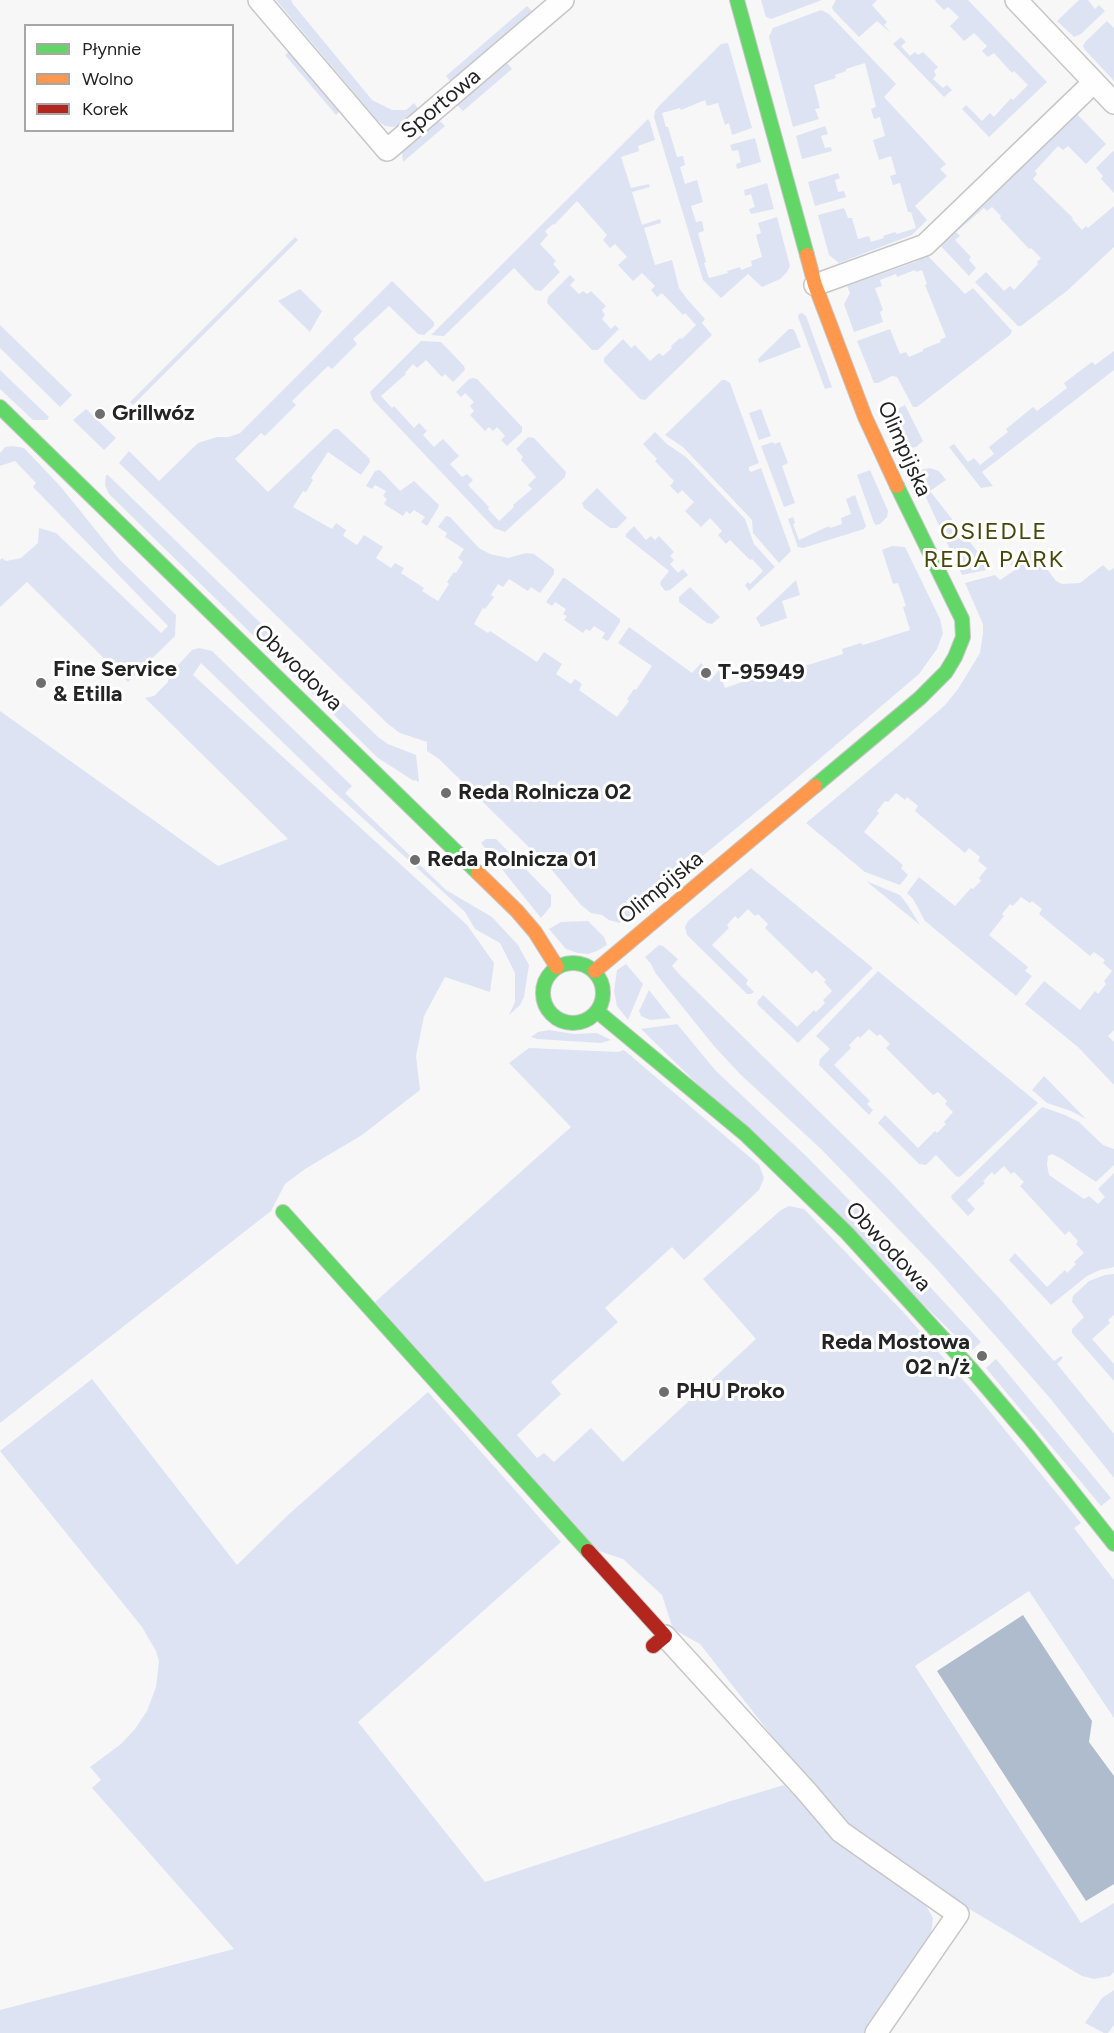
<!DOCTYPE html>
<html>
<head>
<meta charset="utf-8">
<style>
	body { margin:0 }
	#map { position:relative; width:1114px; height:2033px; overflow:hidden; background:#f7f7f7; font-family:Figtree,sans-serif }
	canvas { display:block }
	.legend { position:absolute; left:24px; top:24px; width:210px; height:108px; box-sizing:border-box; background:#fff; border:2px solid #a7a7a8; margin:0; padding:8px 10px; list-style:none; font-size:18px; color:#242425 }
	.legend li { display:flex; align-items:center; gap:12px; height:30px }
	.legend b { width:30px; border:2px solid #a7a7a8 }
</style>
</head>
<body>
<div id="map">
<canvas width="1114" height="2033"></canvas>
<ul class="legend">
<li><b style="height:8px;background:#63d668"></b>Płynnie</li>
<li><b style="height:8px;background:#ff974d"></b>Wolno</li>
<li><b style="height:8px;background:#b3261e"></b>Korek</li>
</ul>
</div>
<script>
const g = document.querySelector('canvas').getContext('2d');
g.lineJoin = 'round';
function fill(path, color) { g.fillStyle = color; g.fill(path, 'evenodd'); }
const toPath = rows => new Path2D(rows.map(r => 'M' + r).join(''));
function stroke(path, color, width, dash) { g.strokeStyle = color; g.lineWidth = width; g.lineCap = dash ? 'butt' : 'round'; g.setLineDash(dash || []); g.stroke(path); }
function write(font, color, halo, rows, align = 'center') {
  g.font = font + ' Figtree,sans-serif'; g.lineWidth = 6; g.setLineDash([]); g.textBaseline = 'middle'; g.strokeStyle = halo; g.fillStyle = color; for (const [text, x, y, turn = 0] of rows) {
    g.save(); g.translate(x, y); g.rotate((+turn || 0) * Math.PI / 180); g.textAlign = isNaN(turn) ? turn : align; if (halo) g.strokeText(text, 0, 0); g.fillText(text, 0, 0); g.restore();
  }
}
const green = toPath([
	[276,0,291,0,293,4,372,100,392,110,406,110,414,103,418,108,419,112,403,125,393,127,385,126,377,120],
	[761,0,822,0,771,19,766,17],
	[836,0,877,0,872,5,887,22,884,25,891,33,877,21,859,37,833,10,832,7],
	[936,0,968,0,1047,82,989,137,962,109,966,105,982,121,990,113,994,117,1011,98,1013,100,1028,85,1014,71,1012,73,994,53,988,57,982,51,987,46,974,33,964,41,950,26,959,17,948,7,944,10,935,1],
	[1079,0,1088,0,1095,9,1099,5,1105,11,1081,34,1074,37,1057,21],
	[527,6,532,11,532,15,452,83,446,76],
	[821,10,829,14,896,84,884,97,946,164,940,169,947,176,915,206,927,220,912,235,839,263,829,255,818,215,844,208,848,218,852,218,858,239,869,236,871,242,884,238,883,236,895,232,897,234,916,228,911,212,908,212,900,183,893,185,890,176,896,174,891,156,879,160,873,140,885,136,880,117,874,119,871,109,876,107,865,63,846,69,846,71,835,75,836,78,814,85,820,108,815,109,819,119,793,127,769,37,773,28],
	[1107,21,1114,28,1114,81,1085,50,1083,46,1085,42],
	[901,37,906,42,901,46,910,56,915,52,918,55,923,52,938,67,934,71,936,75,933,79,943,88,947,85,952,90,944,97,893,44],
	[728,43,752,128,732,135,729,123,725,125,718,103,707,106,705,100,681,110,680,108,662,113,666,127,668,127,677,157,683,156,685,165,680,167,685,184,697,180,703,202,691,206,696,222,702,221,704,231,698,233,706,262,704,263,709,278,728,273,727,271,740,267,741,270,752,266,751,261,762,257,756,235,761,233,758,223,777,217,790,266,787,272,780,279,762,287,748,274,721,298,703,280,654,117,655,111,660,105,721,44],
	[293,49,341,107,340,111,336,115,285,55],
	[503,64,508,64,512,69,463,111,458,106,459,101],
	[1077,114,1106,144,1086,164,1068,146,1063,150,1058,146,1035,171,1037,174,1033,179,1073,218,1072,219,1082,230,1086,226,1088,228,1114,206,1114,247,1068,290,1021,326,1018,326,975,282,986,272,1004,291,1010,286,1014,290,1038,264,1037,262,1041,258,1031,248,1029,249,1000,218,1001,216,992,207,987,211,984,208,956,232,960,236,955,240,971,257,969,260,976,268,969,276,939,244],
	[648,119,650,122,655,140,638,146,639,151,621,157,631,188,649,184,650,187,632,192,642,225,660,219,661,223,644,228,655,265,672,260,679,288,687,299,705,319,702,323,712,335,645,400,640,399,604,362,604,358,623,339,631,348,635,345,650,361,659,353,663,356,672,348,671,346,680,338,682,339,696,325,685,313,683,315,662,293,657,297,651,290,655,286,642,273,633,281,618,265,627,257,615,244,610,248,603,240,607,235,577,201,554,225,553,224,545,231,548,235,540,244,556,261,553,264,560,272,541,291,535,290,514,268,444,336,431,335],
	[436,121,441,122,445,126,403,162,402,151],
	[825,126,828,134,821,136,825,148,831,147,832,151,802,159,796,136],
	[755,138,761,162,737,169,736,164,741,162,738,150,732,151,730,145],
	[1113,151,1114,152,1114,193,1101,179,1103,176,1096,168],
	[838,173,840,178,835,180,838,192,844,191,846,197,815,206,808,182],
	[767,183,774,209,751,214,749,209,755,207,751,194,745,196,744,190],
	[295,237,298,240,133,405,130,402],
	[927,255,965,294,973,288,1012,331,1010,335,917,407,913,407,897,377,892,376,878,383,874,383,857,341,890,329,900,354,906,352,909,357,923,351,923,349,941,342,940,340,946,337,925,285,927,284,922,270,916,272,915,270,897,277,896,274,880,280,882,286,875,288,883,310,880,312,883,322,854,332,844,304,850,293,847,286,915,262],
	[570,275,575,280,570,285,579,294,583,291,587,294,591,291,606,306,602,310,605,315,602,319,611,329,615,325,619,329,598,350,592,350,547,303,548,297],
	[392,281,434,322,434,326,424,335,418,334,389,306,353,339,357,344,332,369,328,366,292,401,296,405,265,436,261,433,235,459,268,492,334,429,338,429,369,458,370,462,361,475,328,452,311,478,313,480,306,492,303,491,293,507,332,529,336,523,346,530,343,536,357,545,364,535,383,547,376,558,391,568,395,563,404,568,401,573,424,588,422,591,438,601,449,584,447,582,454,572,456,573,463,562,458,558,464,549,445,537,447,533,438,527,446,516,450,517,479,548,490,554,508,558,526,553,534,554,554,569,554,574,540,593,531,587,528,591,509,579,503,587,498,584,491,595,494,597,485,609,483,608,474,624,488,633,490,631,537,662,544,652,562,664,556,674,571,684,575,679,582,684,579,690,617,717,629,701,627,699,634,689,636,690,652,666,618,643,629,627,692,673,701,663,703,665,698,673,709,682,719,670,725,688,793,664,795,669,843,654,842,649,861,643,863,645,910,630,903,607,906,606,898,583,893,584,882,550,892,546,905,547,940,619,943,633,937,649,919,674,783,790,623,921,619,923,609,920,602,915,591,913,581,905,551,869,439,759,427,751,427,742,400,733,388,724,119,463,129,451,159,481,198,443,217,437,229,437,240,433],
	[300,289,322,311,310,332,278,301],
	[799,314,802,313,806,316,832,387,825,389,798,317],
	[0,325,72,395,60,407,0,348],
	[789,329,793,329,795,332,801,347,759,363,758,359],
	[421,341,441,342,464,366,465,370,453,382,445,374,442,377,426,360,417,368,413,364,405,373,406,374,381,396,392,408,394,406,414,428,419,423,427,431,423,435,434,447,443,439,459,456,450,464,462,477,467,474,473,480,468,485,489,507,488,509,499,521,514,507,513,505,532,489,528,485,536,477,521,460,523,457,516,449,528,437,534,438,566,472,565,477,505,532,494,528,373,400,370,392],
	[1114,351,1114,370,982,472,993,486,981,488,949,447,954,444,968,462,974,458,980,465,994,454,989,447,1008,432,1006,429,1033,407,1037,411,1067,388,1064,383,1092,362,1095,365],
	[0,370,49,417,47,420,33,420,0,389],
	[473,378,477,379,522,427,522,432,507,446,501,440,505,436,497,427,493,431,489,427,485,431,470,415,474,411,470,406,474,402,465,393,461,397,456,392,469,379],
	[722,380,725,380,730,383,759,463,749,467,749,470,751,472,761,468,791,551,779,563,753,533,752,520,683,447,665,435],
	[905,405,923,441,916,447,905,449,903,449,887,414],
	[86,409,116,438,104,450,73,420],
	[761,409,771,436,759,440,749,413],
	[655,432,667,444,686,457,745,519,754,544,775,567,749,591,745,585,748,582,750,584,763,571,752,559,750,560,730,540,726,544,718,535,722,531,710,518,701,527,685,511,694,502,682,490,678,494,670,486,674,481,655,461,657,459,643,444],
	[773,442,774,444,780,442,788,463,782,466,795,503,784,507,761,446],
	[13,446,24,448,61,487,119,559,176,615,175,636,128,682,27,582,0,607,0,560,2,558,6,561,21,558,38,543,39,528,56,533,161,633,168,626,33,487,36,483,15,461,0,466,0,453,5,447],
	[930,468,939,471,946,480,930,491,991,569,962,575,915,474,919,470],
	[380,470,400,491,414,481,439,505,438,508,427,526,421,522,425,517,414,510,410,514,406,511,403,516,384,504,387,499,383,496,386,491,375,485,372,489,366,486,375,471],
	[870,470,888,511,887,517,880,524,876,525,874,523,857,475],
	[106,475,108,475,378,737,388,744,416,755,419,782,415,780,414,781,378,758,109,494,105,485],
	[597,488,627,518,617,528,610,528,584,508,582,503],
	[855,495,866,526,864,529,803,548,798,547,788,519,793,517,795,523,793,524,799,540,829,526,830,528,842,524,841,518,851,514,846,499],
	[634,526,646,540,651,536,655,540,659,536,674,552,670,556,674,560,670,564,678,573,683,569,688,575,670,590,665,591,660,584,661,581,669,571,626,537,626,534],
	[1032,549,1056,581,1062,584,1080,583,1103,565,1109,571,1114,568,1114,1030,1108,1036,1114,1042,1114,1085,1078,1047,1025,1004,1044,981,1080,1010,1095,991,1098,994,1106,984,1104,981,1112,971,1103,963,1105,960,1094,952,1090,956,1039,914,1042,909,1032,901,1030,903,1021,897,1013,906,1010,904,1002,914,1004,916,989,935,1028,967,1025,971,1032,976,1016,996,925,921,913,899,907,893,919,877,955,906,971,888,973,889,981,881,979,878,987,868,978,861,980,857,969,848,965,853,915,811,918,806,907,797,905,800,896,793,888,802,885,801,877,811,879,813,864,832,903,865,901,868,908,875,900,885,865,872,806,823,903,742,945,705,958,689,980,653,983,633,983,624,965,583,995,575,1000,580,1015,570,1008,561,1017,561],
	[563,578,565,578,620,619,620,622,608,641,602,638,605,633,594,626,590,631,586,629,583,633,564,620,567,616,563,614,566,609,555,602,552,606,546,602],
	[796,580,800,595,782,601,787,618,761,627,756,618],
	[690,587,720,617,712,624,707,623,679,602,679,597],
	[199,648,212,651,352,786,345,793,446,890,492,917,518,945,529,965,524,997,520,1005,509,1015,515,1002,515,973,500,943,475,929,465,912,331,789,201,663,193,675,467,925,494,963,490,992,445,977,424,1016,416,1056,420,1090,362,1135,305,1169,285,1184,271,1211,0,1423,0,711,218,866,288,839,145,698,154,696,168,682,169,675,192,650],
	[486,839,496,839,551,895,551,906,541,918,481,843],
	[751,868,873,968,798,1043,758,1005,757,1002,763,995,797,1027,814,1010,816,1012,825,1003,823,1000,832,991,824,982,826,980,816,970,812,974,765,928,768,924,758,914,755,916,748,909,738,919,735,916,727,925,729,928,712,945,748,980,746,984,754,992,751,994,747,994,687,935,685,927,688,921],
	[866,881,900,895,907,904,920,925],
	[588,921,604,937,607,945,597,951,588,954,578,953,566,949,549,929,561,922],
	[659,945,663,946,678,959,672,966,680,975,889,1180,1000,1299,1054,1361,1061,1356,1063,1358,1057,1364,1114,1434,1114,1478,1049,1397,935,1267,821,1149,740,1074,714,1046,656,974,651,964,645,957],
	[626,964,643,984,628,1020,617,1006,614,991,617,970],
	[878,971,1038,1103,961,1176,958,1177,955,1175,936,1155,926,1165,919,1164,878,1123,885,1115,918,1148,935,1131,937,1133,946,1124,944,1122,953,1112,945,1104,947,1101,938,1092,933,1095,886,1048,890,1044,880,1034,877,1036,869,1029,860,1038,858,1036,849,1045,851,1048,834,1065,870,1101,867,1104,873,1110,869,1115,819,1065,820,1059,830,1049,816,1036],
	[649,990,671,1018,650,1020,641,1016,639,1011],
	[677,1024,716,1071,806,1156,859,1210,981,1342,971,1351,641,1029],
	[549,1030,574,1034,597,1033,611,1040,601,1043,537,1039,531,1037,538,1032],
	[529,1048,618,1052,624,1050,759,1165,764,1178,759,1190,684,1260,672,1247,605,1308,618,1322,551,1382,561,1394,517,1435,537,1458,544,1453,554,1462,591,1428,623,1462,756,1339,703,1279,781,1210,789,1206,804,1209,905,1314,978,1397,1081,1523,1074,1528,1114,1580,1114,1718,1029,1591,915,1666,1081,1923,1114,1903,1114,1972,1110,1976,1094,1979,1082,1976,961,1904,847,1824,822,1800,700,1644,673,1629,662,1595,623,1559,596,1550,375,1302,571,1127,509,1063],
	[1044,1076,1048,1080,1086,1119,1071,1111,1047,1103,1032,1090],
	[1042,1107,1065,1115,1079,1122,1103,1145,1114,1149,1114,1165,1096,1182,1060,1158,1052,1154,1048,1156,1047,1165,1049,1175,1084,1199,1089,1196,1098,1204,1105,1197,1098,1189,1114,1173,1114,1267,1100,1270,1087,1276,1051,1305,1009,1260,1015,1253,1047,1287,1065,1270,1067,1273,1076,1264,1074,1262,1084,1253,1076,1244,1078,1241,1069,1231,1065,1235,1020,1186,1024,1182,1014,1172,1011,1174,1004,1166,994,1175,992,1172,983,1181,985,1183,967,1200,975,1209,968,1216,952,1199,951,1196],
	[1114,1274,1114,1315,1108,1320,1110,1323,1092,1339,1114,1364,1114,1381,1072,1333,1072,1329,1084,1317,1072,1302,1073,1296,1089,1281,1105,1275],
	[996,1359,1111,1498,1101,1506,986,1368],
	[92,1379,237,1565,289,1514,428,1392,561,1542,358,1722,485,1882,731,1801,784,1785,848,1851,920,1895,933,1918,930,1945,865,2033,0,2033,0,2010,234,1949,92,1788,101,1780,90,1767,121,1744,135,1729,147,1711,156,1687,159,1661,156,1651,142,1627,0,1451],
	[1114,1990,1114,2025,1108,2033,1104,2033,1085,2023,1102,1998]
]);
const water = toPath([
	[1023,1615,1092,1721,1089,1742,1114,1776,1114,1884,1086,1901,937,1671]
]);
const street = toPath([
	[259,0,387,150,563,0],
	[1016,0,1114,103],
	[815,285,925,245,1094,82],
	[665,1636,807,1792,841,1832,958,1914,876,2033]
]);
const fast = toPath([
	[737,0,807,255],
	[0,407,478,873],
	[815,786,920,698,946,672,955,657,963,637,962,619,897,486],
	'543 993a30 30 0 1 1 60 0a30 30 0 1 1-60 0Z',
	[598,1012,745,1134,847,1233,972,1370,1029,1437,1114,1544],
	[283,1212,588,1551]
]);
const slow = toPath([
	[807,255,815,285,865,417,897,486],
	[478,873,517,911,535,932,557,967],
	[595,971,815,786]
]);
const jam = toPath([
	[588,1551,665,1636,653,1646]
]);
const markers = [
	[100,414,6,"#6e6e6e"],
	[706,673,6,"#6e6e6e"],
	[41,683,6,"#6e6e6e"],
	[446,793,6,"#6e6e6e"],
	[415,860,6,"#6e6e6e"],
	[982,1356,6,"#6e6e6e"],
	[664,1392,6,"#6e6e6e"]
];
const streetNames = [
	["Sportowa",441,104,-40],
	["Olimpijska",904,449,66],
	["Obwodowa",298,668,44],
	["Olimpijska",661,888,-39],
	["Obwodowa",888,1247,47]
];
const poiNames = [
	["Grillwóz",112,414],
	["Fine Service",53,670],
	["& Etilla",53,695],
	["T-95949",718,673],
	["Reda Rolnicza 02",458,793],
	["Reda Rolnicza 01",427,860],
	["Reda Mostowa",970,1343,"right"],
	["02 n/ż",970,1368,"right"],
	["PHU Proko",676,1392]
];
const neighbourhoodNames = [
	["OSIEDLE",994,532],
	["REDA PARK",994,560]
];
fill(green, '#dee3f3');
fill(water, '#afbccd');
stroke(street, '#c7c7c7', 24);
stroke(fast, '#c7c7c7', 16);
stroke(slow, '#c7c7c7', 16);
stroke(jam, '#c7c7c7', 16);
stroke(street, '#fefefe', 21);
stroke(fast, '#63d668', 14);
stroke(slow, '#ff974d', 14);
stroke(jam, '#b3261e', 14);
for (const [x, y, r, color] of markers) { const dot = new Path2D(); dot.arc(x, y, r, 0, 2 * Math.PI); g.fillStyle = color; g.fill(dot); stroke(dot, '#fff', 2); }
write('22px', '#242425', '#fff', streetNames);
write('bold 22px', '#242425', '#fff', poiNames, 'left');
g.letterSpacing = '1.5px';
write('24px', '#474809', '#fff', neighbourhoodNames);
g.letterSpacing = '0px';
</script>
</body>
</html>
